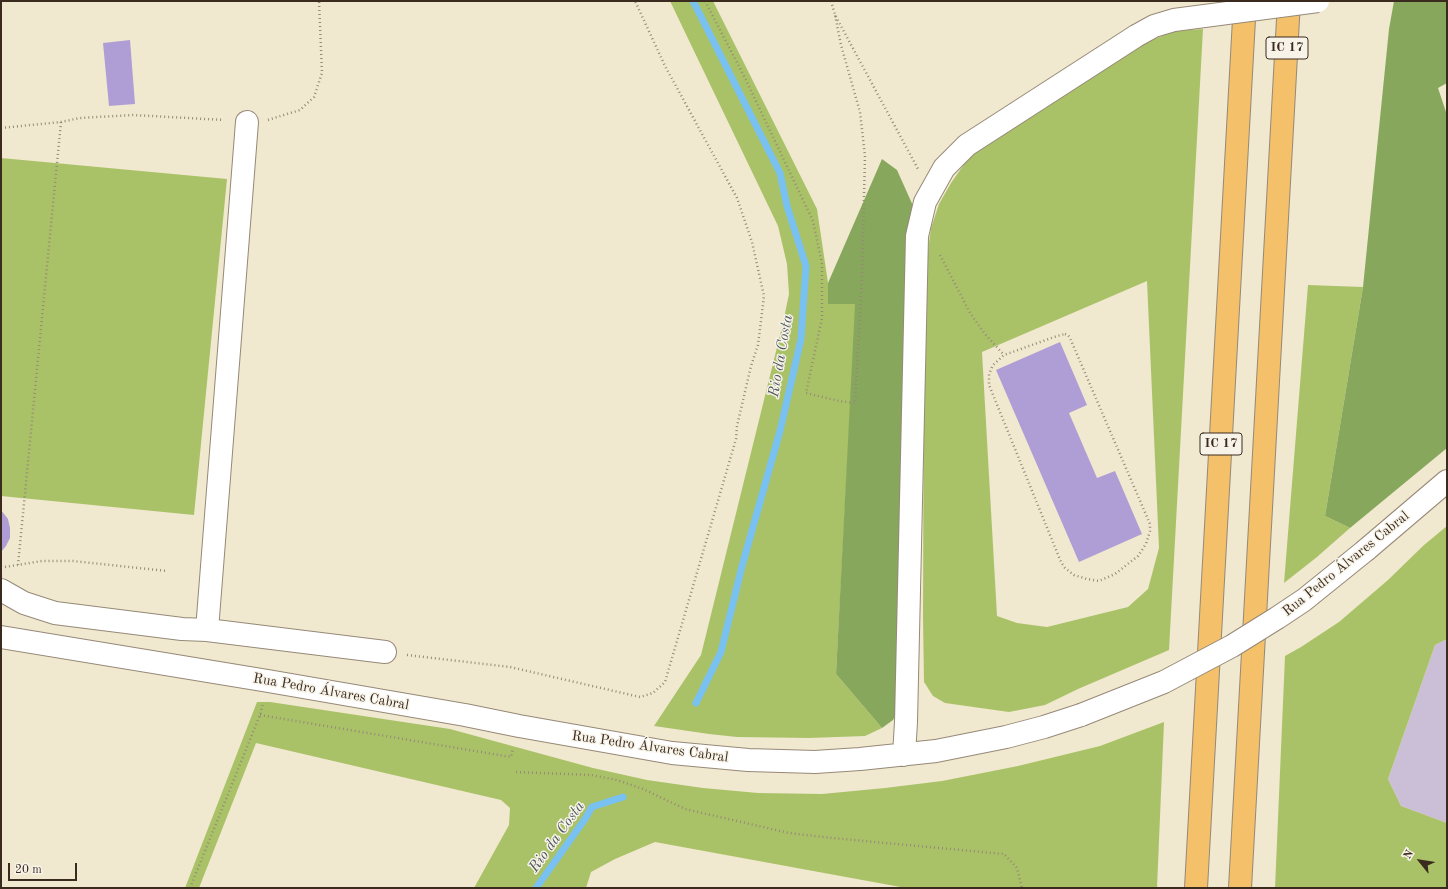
<!DOCTYPE html>
<html>
<head>
<meta charset="utf-8">
<style>
	body { margin:0 }
	#map { position:relative; width:1448px; height:889px; overflow:hidden; background:#f1e8d0; font-family:"Old Standard TT",serif }
	canvas { display:block }
	.frame { position:absolute; inset:0; border:2px solid #3b2a1e; pointer-events:none }
	.north { position:absolute; left:1400px; top:841px; width:40px; height:40px; -webkit-text-stroke:3px #f7f3e8; paint-order:stroke; rotate:300deg; font-size:11px; font-weight:700; line-height:16px; text-align:center; color:#3b2a1e }
	.north::after { content:''; display:block; margin:auto; width:14px; height:18px; background:#3b2a1e; clip-path:polygon(50% 0,100% 100%,50% 72%,0 100%) }
	.scale { position:absolute; left:8px; top:863px; width:69px; height:18px; box-sizing:border-box; border:2px solid #3b2a1e; border-top:0; padding-left:5px; font-size:12px; line-height:14px; white-space:nowrap; color:#3b2a1e; -webkit-text-stroke:3px #f7f3e8; paint-order:stroke }
</style>
</head>
<body>
<div id="map">
<canvas width="1448" height="889"></canvas>
<div class="frame"></div>
<div class="north">N</div>
<div class="scale">20 m</div>
</div>
<script>
const g = document.querySelector('canvas').getContext('2d');
g.lineJoin = 'round';
function fill(path, color) { g.fillStyle = color; g.fill(path, 'evenodd'); }
const toPath = rows => new Path2D(rows.map(r => 'M' + r).join(''));
function stroke(path, color, width, dash) { g.strokeStyle = color; g.lineWidth = width; g.lineCap = dash ? 'butt' : 'round'; g.setLineDash(dash || []); g.stroke(path); }
function write(font, color, halo, rows, align = 'center') {
  g.font = font + ' "Old Standard TT",serif'; g.lineWidth = 3; g.setLineDash([]); g.textBaseline = 'middle'; g.strokeStyle = halo; g.fillStyle = color; for (const [text, x, y, turn = 0] of rows) {
    g.save(); g.translate(x, y); g.rotate((+turn || 0) * Math.PI / 180); g.textAlign = isNaN(turn) ? turn : align; if (halo) g.strokeText(text, 0, 0); g.fillText(text, 0, 0); g.restore();
  }
}
const industrial = toPath([
	[1447,639,1447,823,1401,806,1388,779,1435,645]
]);
const green = toPath([
	[670,1,713,1,817,209,828,283,828,304,856,304,836,674,882,728,865,736,809,738,737,737,709,734,654,726,701,655,783,323,789,294,787,264,778,226],
	[1203,29,1169,650,1078,689,1045,705,1009,712,945,703,933,696,924,682,923,619,924,316,927,258,931,228,939,204,951,183,965,163,985,143,1141,45,1173,31],
	[1147,281,1159,548,1148,589,1128,607,1047,627,1017,623,997,616,982,352],
	[1,158,227,179,194,515,1,496],
	[1308,285,1363,287,1325,516,1350,528,1317,557,1284,583],
	[1447,526,1447,639,1435,645,1388,779,1401,806,1447,823,1447,888,1275,888,1285,656,1301,647,1339,622,1388,580,1424,545],
	[257,702,270,702,450,729,593,768,647,780,703,788,758,793,822,794,885,788,942,781,1018,766,1100,746,1164,722,1157,888,906,888,655,842,615,859,591,872,586,888,474,888,509,825,510,808,501,800,256,743,199,888,185,888]
]);
const forest = toPath([
	[1394,1,1447,1,1447,83,1438,88,1447,115,1447,448,1350,528,1325,516,1363,287,1389,29],
	[882,159,897,170,914,208,902,408,900,708,893,720,882,728,836,674,855,304,828,304,828,283]
]);
const stream = toPath([
	[693,1,780,173,787,206,806,266,801,339,780,431,742,566,721,652,696,703],
	[536,888,585,819,592,807,623,797]
]);
const building = toPath([
	[130,40,135,104,109,106,103,43],
	[1060,342,1087,405,1069,413,1097,478,1115,471,1142,534,1079,562,996,370],
	[1,510,8,519,10,528,10,538,6,546,1,552]
]);
const path = toPath([
	[705,1,744,76,813,221,822,264,822,318,806,393,839,401,855,403,862,277,865,156,860,112,841,45,835,15],
	[831,1,835,15,918,169],
	[268,120,300,110,314,97,322,73,319,1],
	[1,128,61,122,80,118,133,115,224,120],
	[940,255,970,313,985,334,1004,355],
	[1065,334,1068,335,1070,338,1150,524,1150,531,1146,544,1138,556,1115,574,1099,581,1087,579,1074,575,1065,568,1061,562,989,385,989,374,993,365,1004,355,1057,336,1065,334],
	[18,565,61,122],
	[5,567,42,561,73,561,167,571],
	[407,655,510,667,640,697,653,693,665,682,736,439,737,426,751,366,758,345,764,296,752,242,737,198,665,66,635,1],
	[260,715,511,757,513,748],
	[516,772,591,775,617,780,643,789,685,809,789,833,832,838,1004,854,1017,868,1022,888],
	[190,888,260,715,263,703]
]);
const minor = toPath([
	[1366,550,1447,481],
	[1,590,24,603,55,613,182,629,207,630,385,652],
	[207,630,247,122],
	[1,637,268,681,465,715,519,726,672,753,748,760,815,762,860,759,936,751,1006,737,1044,727,1081,715],
	[904,755,906,722,917,236,925,202,944,168,967,145,1136,36]
]);
const highway = toPath([
	[1196,888,1245,1],
	[1240,888,1289,1]
]);
const minorBridge = toPath([
	[1136,36,1154,26,1174,20,1318,1],
	[1081,715,1164,682,1232,646,1277,618,1304,600,1366,550]
]);
const shields = [
	[1287,48,42],
	[1221,444,42]
];
const shieldNames = [
	["IC 17",1287,48],
	["IC 17",1221,444]
];
const streetNames = [
	["Rua Pedro Álvares Cabral",1346,564,-39],
	["Rua Pedro Álvares Cabral",331,692,10],
	["Rua Pedro Álvares Cabral",650,747,8]
];
const waterNames = [
	["Rio da Costa",781,356,-80],
	["Rio da Costa",557,837,-54]
];
fill(industrial, '#cabfd6');
fill(green, '#aac267');
fill(forest, '#87a85c');
stroke(stream, '#78c1f0', 7);
fill(building, '#af9ed6');
stroke(minor, '#968977', 24);
stroke(highway, '#968977', 24);
stroke(path, '#968977', 2.5, [1, 3]);
stroke(minor, '#fff', 22);
stroke(highway, '#f4c16a', 22);
stroke(minorBridge, '#968977', 24, []);
stroke(minorBridge, '#fff', 22);
for (const [x, y, w] of shields) { const box = new Path2D(); box.roundRect(x - w / 2, y - 11, w, 22, 3); g.fillStyle = '#f7f3e8'; g.fill(box); stroke(box, '#3b2a1e', 1); }
write('bold 13px', '#3b2a1e', null, shieldNames);
write('14px', '#3b2a1e', '#f7f3e8', streetNames);
write('italic 15px', '#4d575d', '#f7f3e8', waterNames);
</script>
</body>
</html>
